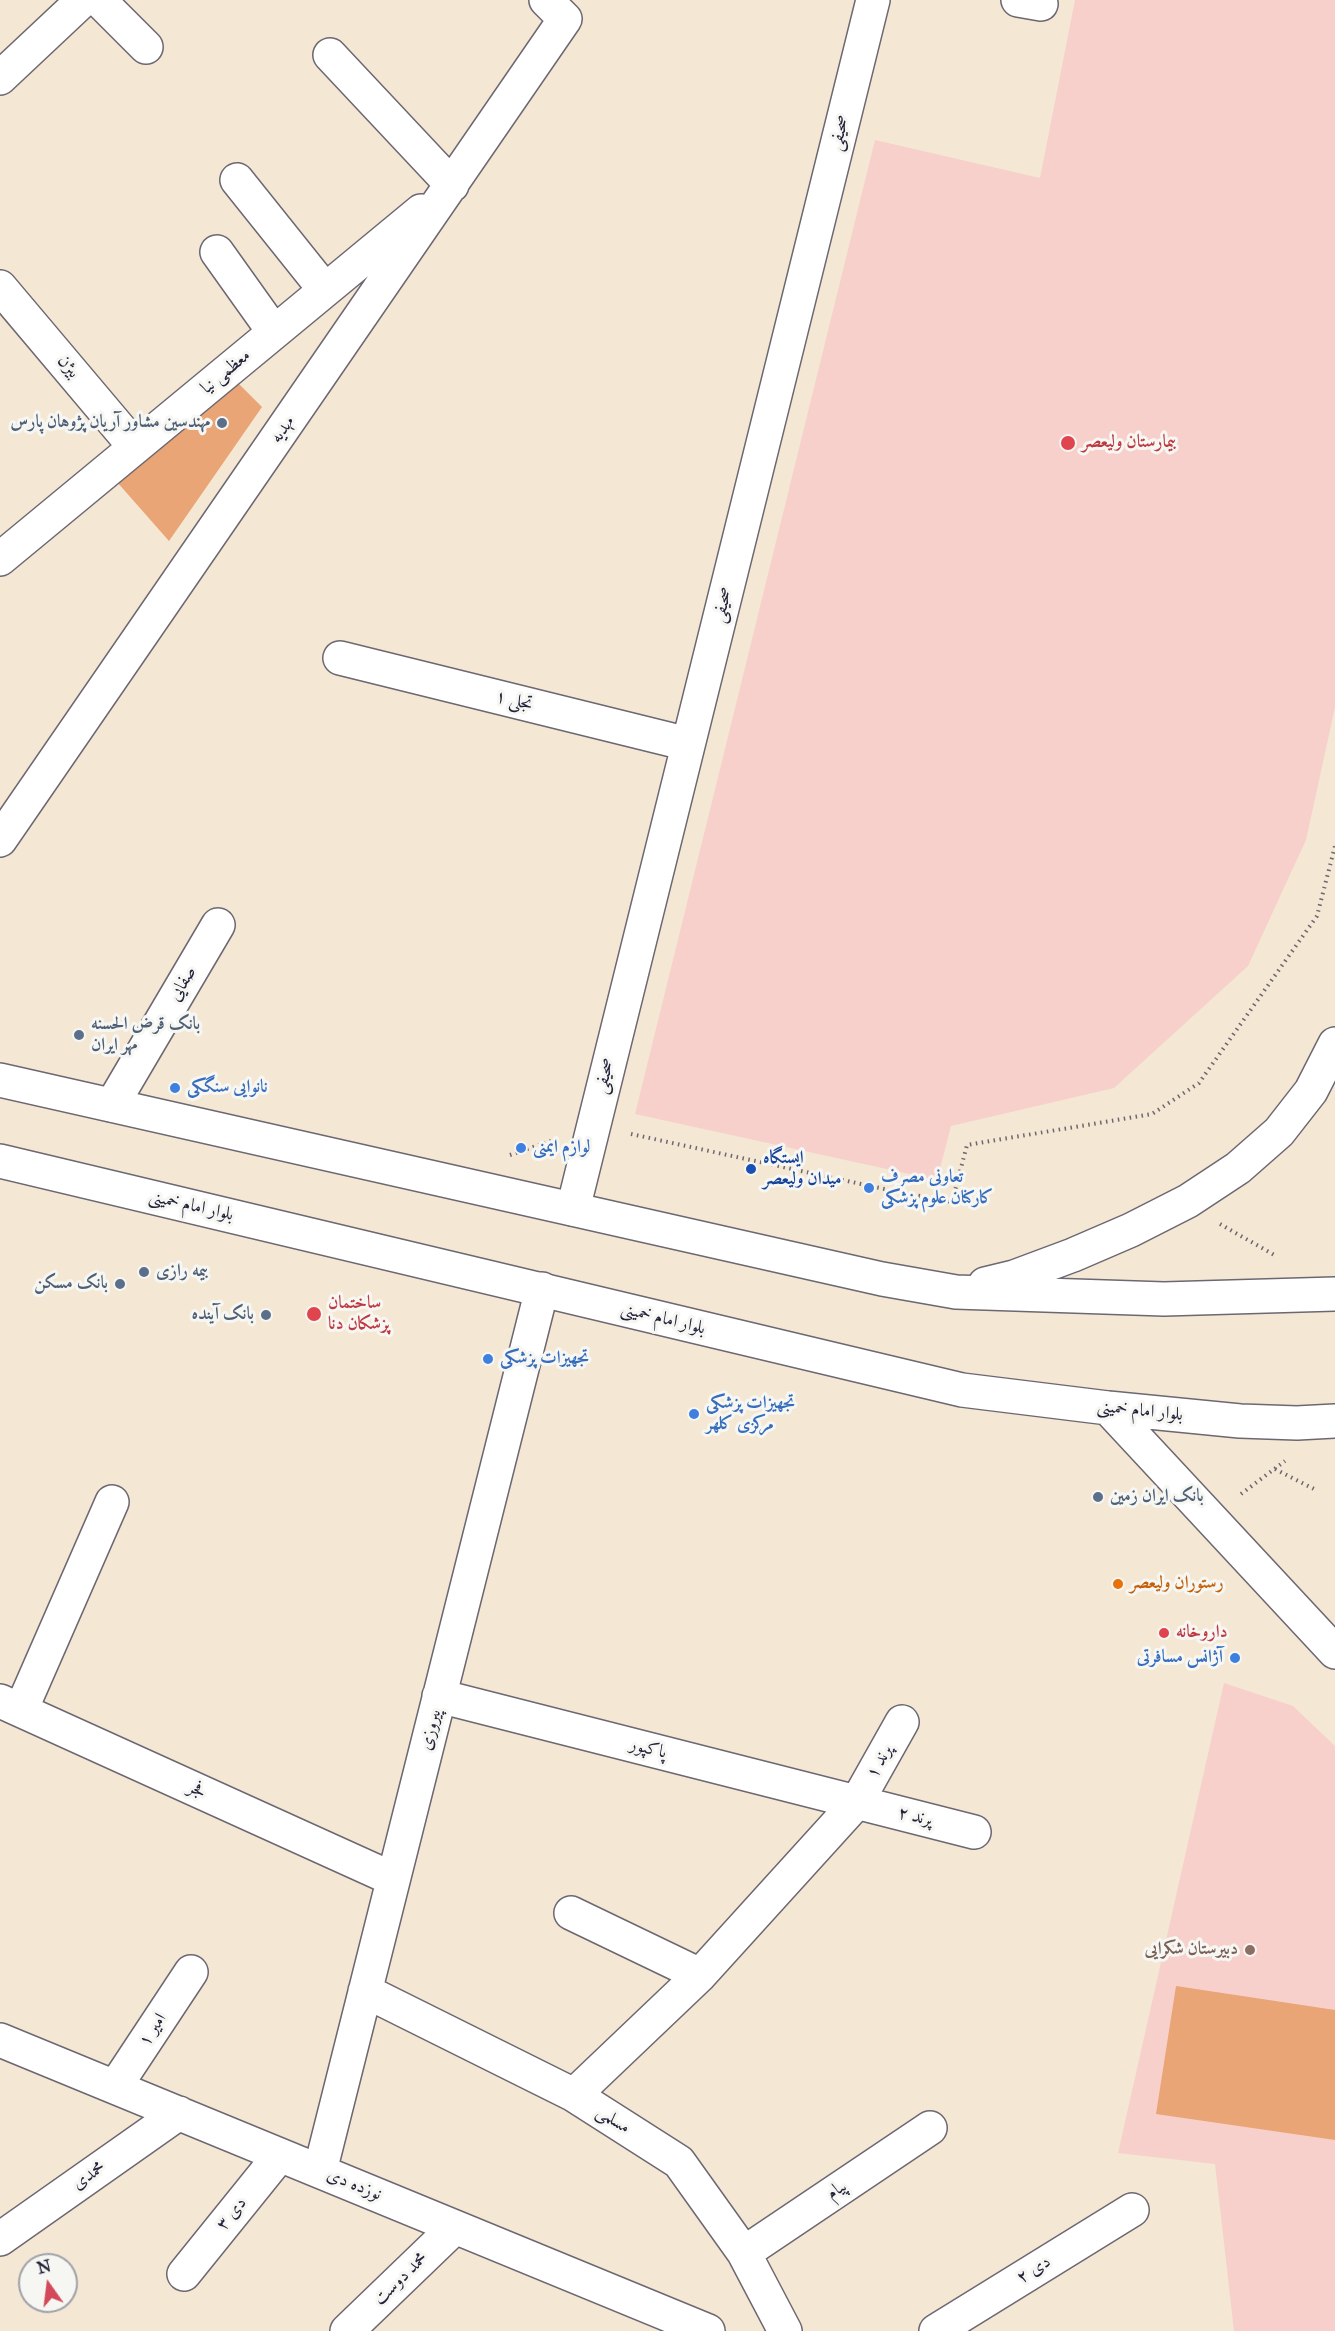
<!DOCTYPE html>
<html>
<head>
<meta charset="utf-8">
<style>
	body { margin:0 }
	#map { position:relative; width:1335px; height:2331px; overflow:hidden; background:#f4e7d4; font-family:"IM FELL Great Primer",serif }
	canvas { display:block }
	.north { position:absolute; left:18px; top:2253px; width:60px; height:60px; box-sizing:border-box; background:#f6f6f2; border:2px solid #a1a1a9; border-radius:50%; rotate:346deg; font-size:16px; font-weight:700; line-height:24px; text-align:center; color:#22223b }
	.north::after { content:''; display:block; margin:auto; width:21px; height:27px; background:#d1495b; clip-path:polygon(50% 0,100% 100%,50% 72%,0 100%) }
</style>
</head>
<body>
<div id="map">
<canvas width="1335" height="2331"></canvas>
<div class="north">N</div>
</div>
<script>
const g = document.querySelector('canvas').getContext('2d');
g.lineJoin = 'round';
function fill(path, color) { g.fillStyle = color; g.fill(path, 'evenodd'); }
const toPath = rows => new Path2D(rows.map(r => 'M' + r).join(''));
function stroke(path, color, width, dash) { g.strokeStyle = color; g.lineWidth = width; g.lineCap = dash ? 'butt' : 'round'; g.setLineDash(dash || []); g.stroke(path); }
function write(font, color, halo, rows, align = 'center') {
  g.font = font + ' "IM FELL Great Primer",Amiri,serif'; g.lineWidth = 6; g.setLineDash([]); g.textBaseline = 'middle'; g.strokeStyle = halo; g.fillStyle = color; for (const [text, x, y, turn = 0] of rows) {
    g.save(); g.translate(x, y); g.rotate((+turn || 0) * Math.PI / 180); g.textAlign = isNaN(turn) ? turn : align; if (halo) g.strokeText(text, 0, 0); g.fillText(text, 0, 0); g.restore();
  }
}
const built = toPath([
	[1075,0,1335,0,1335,707,1306,840,1248,966,1114,1088,951,1126,937,1180,635,1114,875,140,1040,178],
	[1224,1683,1293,1706,1335,1746,1335,2331,1234,2331,1215,2164,1118,2153]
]);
const building = toPath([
	[235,380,262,407,169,541,117,482],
	[1176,1986,1335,2010,1335,2140,1156,2114]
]);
const path = toPath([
	[631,1134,898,1192,952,1202,967,1145,1152,1114,1199,1083,1317,916,1335,846],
	[510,1155,551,1141],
	[1220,1224,1276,1256],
	[1275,1469,1316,1490],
	[1241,1494,1285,1461]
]);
const minor = toPath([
	[99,0,146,47],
	[1018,0,1041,4],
	[330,55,452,185],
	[0,78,83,0],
	[237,180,325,290],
	[217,252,274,332],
	[0,287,135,447],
	[0,559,421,211],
	[340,658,688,744],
	[0,840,565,19,546,0],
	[112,1105,218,925],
	[573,1209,873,0],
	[439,1696,974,1832],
	[0,1701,393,1879],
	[21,1710,112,1502],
	[571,1913,700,1975],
	[365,1991,574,2095,679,2162,744,2253,785,2331],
	[0,2040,708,2331],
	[115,2087,191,1972],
	[574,2095,700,1975,857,1802,902,1722],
	[320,2171,542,1289],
	[0,2239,179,2113],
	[744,2253,930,2128],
	[184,2274,280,2155],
	[347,2331,455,2227],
	[936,2331,1132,2210]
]);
const major = toPath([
	[0,1080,882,1279,956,1292,1164,1299,1335,1294],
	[0,1161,962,1390,1108,1408,1240,1421,1297,1423,1335,1421],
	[985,1284,1014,1277,1073,1255,1131,1230,1188,1201,1238,1168,1279,1132,1311,1091,1335,1044],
	[1108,1408,1335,1652]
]);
const markers = [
	[222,423,6,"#5c6f8a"],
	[1068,443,8,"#e0444e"],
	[79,1035,6,"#5c6f8a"],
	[175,1088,6,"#3f7fe0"],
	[521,1148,6,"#3f7fe0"],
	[751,1169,6,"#1a4fb4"],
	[869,1188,6,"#3f7fe0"],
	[144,1272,6,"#5c6f8a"],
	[120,1284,6,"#5c6f8a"],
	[314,1314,8,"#e0444e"],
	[266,1315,6,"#5c6f8a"],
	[488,1359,6,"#3f7fe0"],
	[694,1414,6,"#3f7fe0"],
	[1098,1497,6,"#5c6f8a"],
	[1118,1584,6,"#e8710a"],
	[1164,1633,6,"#e0444e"],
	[1235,1658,6,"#3f7fe0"],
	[1250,1950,6,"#8d6e63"]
];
const streetNames = [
	["صحیفی",840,133,-76],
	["بیژن",68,367,50],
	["معظمی نیا",226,372,-40],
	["مهدیه",283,430,-55],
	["صحیفی",723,605,-76],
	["تجلی ١",514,701,14],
	["صفایی",183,984,-60],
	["صحیفی",605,1076,-76],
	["بلوار امام خمینی",191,1206,13],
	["بلوار امام خمینی",663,1319,14],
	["بلوار امام خمینی",1140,1411,6],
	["پیروزی",431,1730,-76],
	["پاکپور",648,1749,14],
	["پرند ۱",880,1762,-61],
	["فجر",197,1790,24],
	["پرند ۲",915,1817,14],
	["امیر ۱",153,2030,-57],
	["مسلمی",613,2120,32],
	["محمدی",89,2176,-35],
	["نوزده دی",354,2185,22],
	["پیام",837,2190,-34],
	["دی ۳",232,2214,-51],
	["دی ۲",1034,2270,-32],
	["محمد دوست",401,2279,-44]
];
const serviceNames = [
	["مهندسین مشاور آریان پژوهان پارس",210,423],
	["بانک قرض الحسنه",91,1025,"left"],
	["مهر ایران",91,1046,"left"],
	["بیمه رازی",156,1272,"left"],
	["بانک مسکن",108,1284],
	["بانک آینده",254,1315],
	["بانک ایران زمین",1110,1497,"left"]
];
const healthNames = [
	["بیمارستان ولیعصر",1082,443],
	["ساختمان",328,1304],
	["پزشکان دنا",328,1325],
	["داروخانه",1176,1633]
];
const shopNames = [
	["نانوایی سنگکی",187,1088],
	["لوازم ایمنی",533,1148],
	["تعاونی مصرف",881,1178],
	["کارکنان علوم پزشکی",881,1199],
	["تجهیزات پزشکی",500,1359],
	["تجهیزات پزشکی",706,1404],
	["مرکزی کلهر",706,1425],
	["آژانس مسافرتی",1223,1658,"right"]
];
const transitNames = [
	["ایستگاه",763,1159],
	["میدان ولیعصر",763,1180]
];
const foodNames = [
	["رستوران ولیعصر",1130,1584]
];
const educationNames = [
	["دبیرستان شکرایی",1238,1950]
];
fill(built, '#f7d0cc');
fill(building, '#e9a576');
stroke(minor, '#6c6771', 36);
stroke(major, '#6c6771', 36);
stroke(path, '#6c6771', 4, [1.5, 4.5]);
stroke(minor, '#fff', 33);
stroke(major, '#fff', 33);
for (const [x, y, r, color] of markers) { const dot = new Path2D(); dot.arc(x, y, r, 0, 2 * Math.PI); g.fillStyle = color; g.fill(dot); stroke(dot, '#f6f6f2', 2); }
write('18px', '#22223b', '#f6f6f2', streetNames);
write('bold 18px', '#4e5e75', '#f6f6f2', serviceNames, 'right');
write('bold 18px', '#be3a42', '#f6f6f2', healthNames, 'left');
write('bold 18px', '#366cbe', '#f6f6f2', shopNames, 'left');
write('bold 18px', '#164399', '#f6f6f2', transitNames, 'left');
write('bold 18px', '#c56008', '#f6f6f2', foodNames, 'left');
write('bold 18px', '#785e54', '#f6f6f2', educationNames, 'right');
</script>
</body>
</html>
